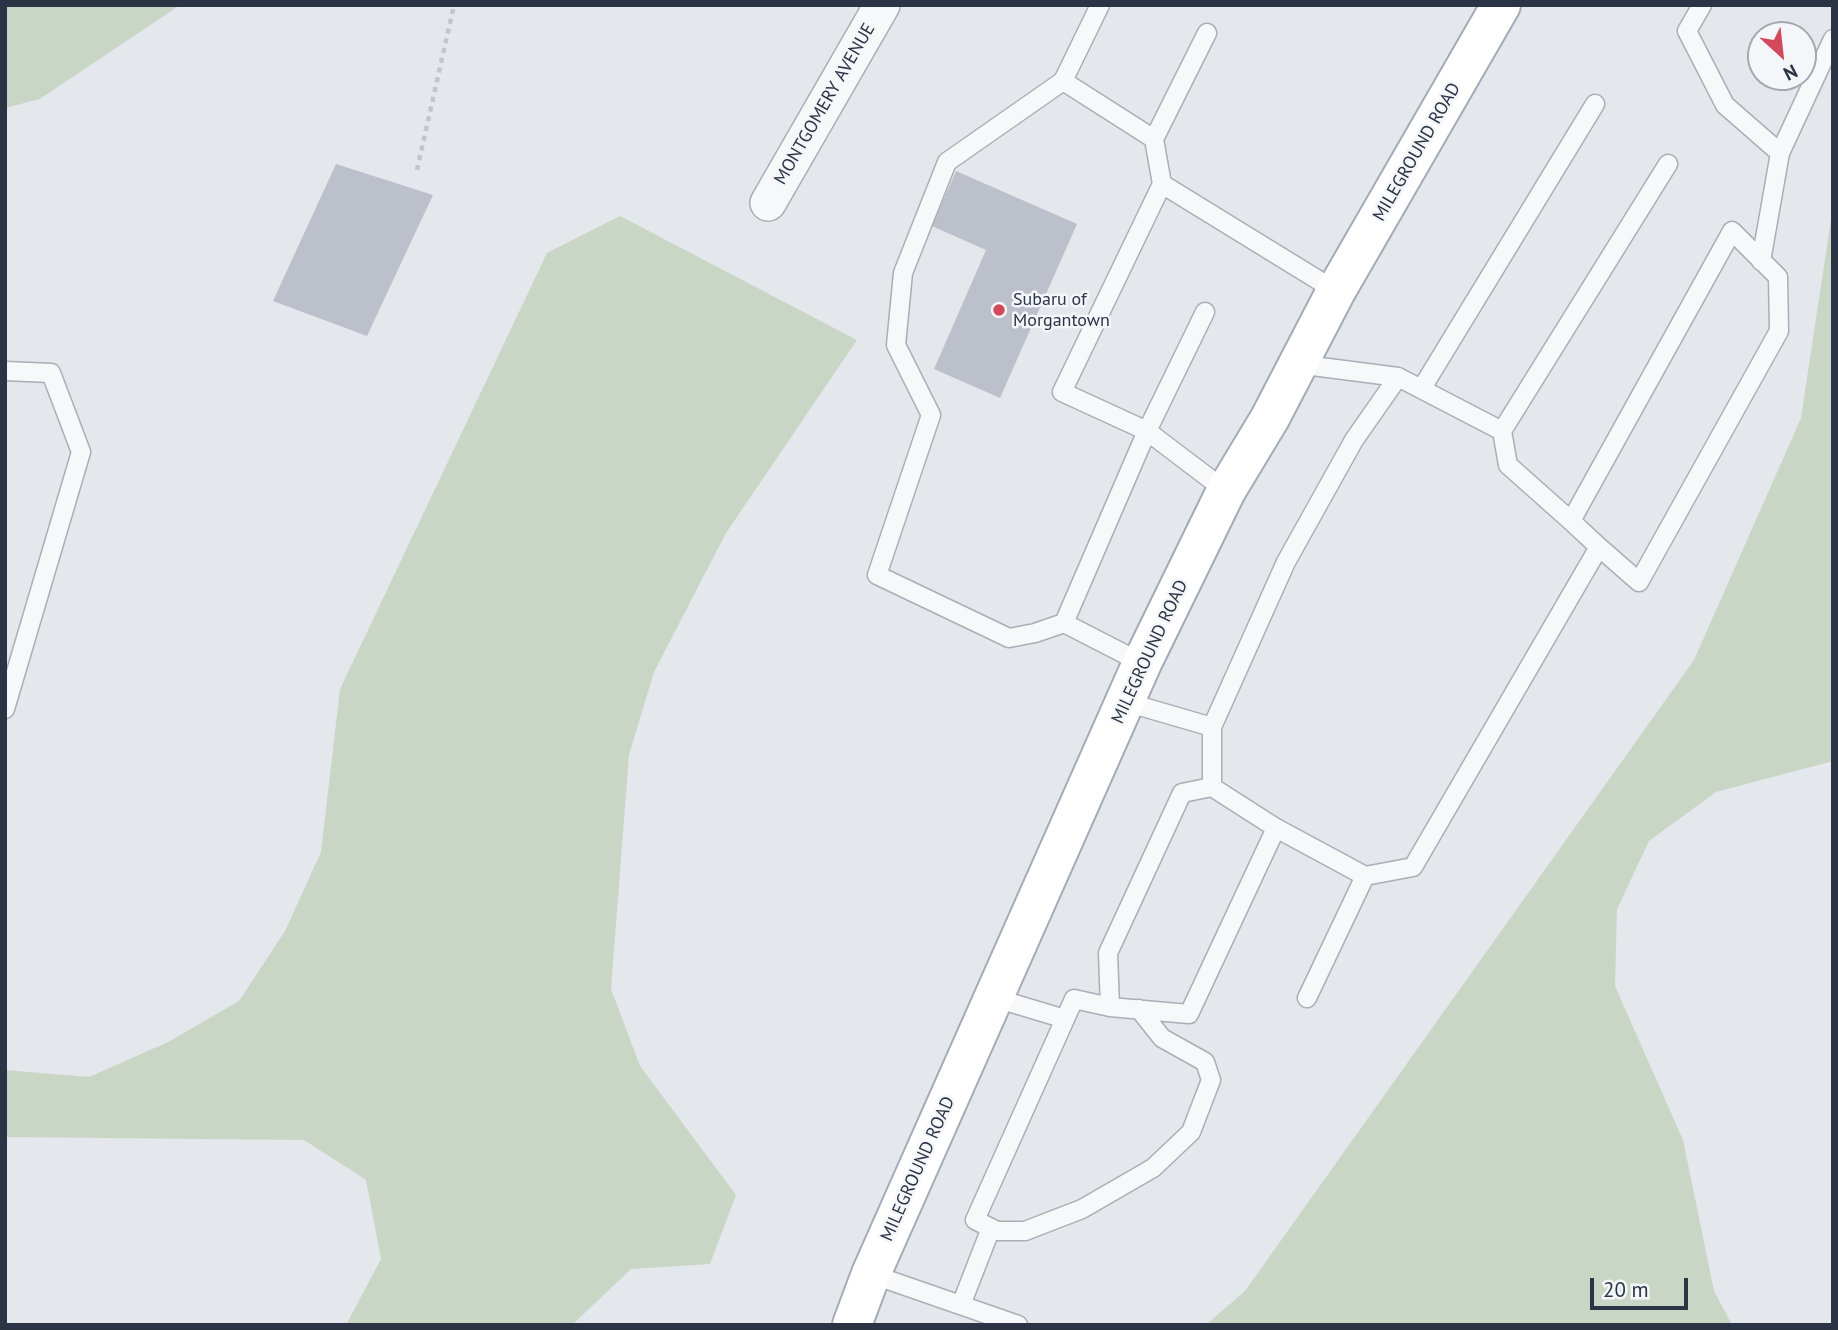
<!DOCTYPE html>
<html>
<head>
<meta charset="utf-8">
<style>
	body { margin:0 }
	#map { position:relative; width:1838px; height:1330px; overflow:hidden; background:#e4e7ec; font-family:"PT Sans",sans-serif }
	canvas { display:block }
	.frame { position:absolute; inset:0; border:7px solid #2b3445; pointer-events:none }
	.north { position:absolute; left:1747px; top:21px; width:70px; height:70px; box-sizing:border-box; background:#f4f6f9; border:2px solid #a4a8b1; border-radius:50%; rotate:153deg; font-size:19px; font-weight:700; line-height:28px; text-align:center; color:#2b3445 }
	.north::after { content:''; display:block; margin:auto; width:24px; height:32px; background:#d1495b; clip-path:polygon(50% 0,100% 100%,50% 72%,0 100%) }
	.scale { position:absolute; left:1590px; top:1278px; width:98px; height:32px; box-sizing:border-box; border:4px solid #2b3445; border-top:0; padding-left:9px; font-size:21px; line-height:24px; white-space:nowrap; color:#2b3445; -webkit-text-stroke:5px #f4f6f9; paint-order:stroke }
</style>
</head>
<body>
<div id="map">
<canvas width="1838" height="1330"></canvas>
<div class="frame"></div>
<div class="north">N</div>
<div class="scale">20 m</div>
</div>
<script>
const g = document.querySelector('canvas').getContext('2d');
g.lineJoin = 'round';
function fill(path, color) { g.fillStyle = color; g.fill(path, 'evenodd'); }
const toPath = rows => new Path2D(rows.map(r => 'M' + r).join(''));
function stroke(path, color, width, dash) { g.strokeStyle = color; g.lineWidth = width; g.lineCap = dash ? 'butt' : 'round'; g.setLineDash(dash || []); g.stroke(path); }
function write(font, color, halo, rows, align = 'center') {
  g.font = font + ' "PT Sans",sans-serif'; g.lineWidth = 5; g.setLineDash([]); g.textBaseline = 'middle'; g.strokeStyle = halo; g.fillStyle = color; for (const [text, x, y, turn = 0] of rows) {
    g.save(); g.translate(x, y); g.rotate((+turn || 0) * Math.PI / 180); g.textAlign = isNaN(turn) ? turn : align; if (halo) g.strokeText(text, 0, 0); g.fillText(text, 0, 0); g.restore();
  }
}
const green = toPath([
	[5,5,180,5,40,99,5,108],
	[1833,206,1833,761,1716,792,1649,841,1617,909,1615,986,1683,1140,1714,1291,1732,1325,1206,1325,1245,1291,1694,660,1801,418],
	[620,216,857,340,726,533,654,672,629,755,611,989,640,1066,736,1195,710,1264,631,1269,572,1325,346,1325,381,1259,366,1180,304,1140,5,1137,5,1070,89,1077,168,1042,239,1001,285,931,321,852,340,689,547,253]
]);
const building = toPath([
	[336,164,433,195,367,336,273,301],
	[956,171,1077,224,1000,398,934,369,986,250,932,226]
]);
const path = toPath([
	[417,170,454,5]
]);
const service = toPath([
	[1100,5,1063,81,1154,139],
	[1702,5,1687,31,1725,105,1780,153],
	[1063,81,947,162,903,273,896,345,931,415,877,575,1009,638,1035,633,1064,623],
	[1162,184,1154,139,1207,33],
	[1761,261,1780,153,1833,39],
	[1297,364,1398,377,1502,431,1668,164],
	[5,371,51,373,81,452,5,709],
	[1422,388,1595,104],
	[1502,431,1508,465,1571,521,1599,547,1639,582,1779,331,1778,277,1732,231,1571,521],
	[1226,491,1147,431,1062,392,1162,184,1336,291],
	[1142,663,1064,623,1147,431,1205,312],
	[1126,702,1212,727,1212,787,1276,828,1365,876,1413,867,1599,547],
	[1212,727,1286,562,1354,440,1398,377],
	[1212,787,1182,793,1108,953,1110,1007,1189,1014,1276,828],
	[995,998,1065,1019],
	[1307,998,1365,876],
	[1110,1007,1074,999,975,1220,997,1231,1025,1231,1082,1209,1153,1168,1191,1132,1211,1080,1205,1062,1162,1038,1139,1009],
	[871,1274,1018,1325],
	[961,1305,991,1228]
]);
const minor = toPath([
	[768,203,882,5]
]);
const primary = toPath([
	[852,1325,871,1274,1142,663,1226,491,1270,418,1336,291,1501,5]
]);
const markers = [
	[999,310,7,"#d1495b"]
];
const streetNames = [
	["MONTGOMERY AVENUE",825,104,-60],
	["MILEGROUND ROAD",1417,152,-60],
	["MILEGROUND ROAD",1150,652,-65],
	["MILEGROUND ROAD",918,1169,-66]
];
const poiNames = [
	["Subaru of",1013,300],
	["Morgantown",1013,321]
];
fill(green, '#c9d6c5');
fill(building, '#bbc0ca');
stroke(service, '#a9aeb7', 21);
stroke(minor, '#a9aeb7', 38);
stroke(primary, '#a3abb8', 42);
stroke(path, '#c2c5cb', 4.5, [5, 5]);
stroke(service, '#f7f8fa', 18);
stroke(minor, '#f7f8fa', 35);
stroke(primary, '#fff', 38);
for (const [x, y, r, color] of markers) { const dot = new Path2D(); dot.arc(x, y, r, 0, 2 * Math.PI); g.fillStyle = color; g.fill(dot); stroke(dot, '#f4f6f9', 2.5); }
write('18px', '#2b3445', '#f4f6f9', streetNames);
write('18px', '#2b3445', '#f4f6f9', poiNames, 'left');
</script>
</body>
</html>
